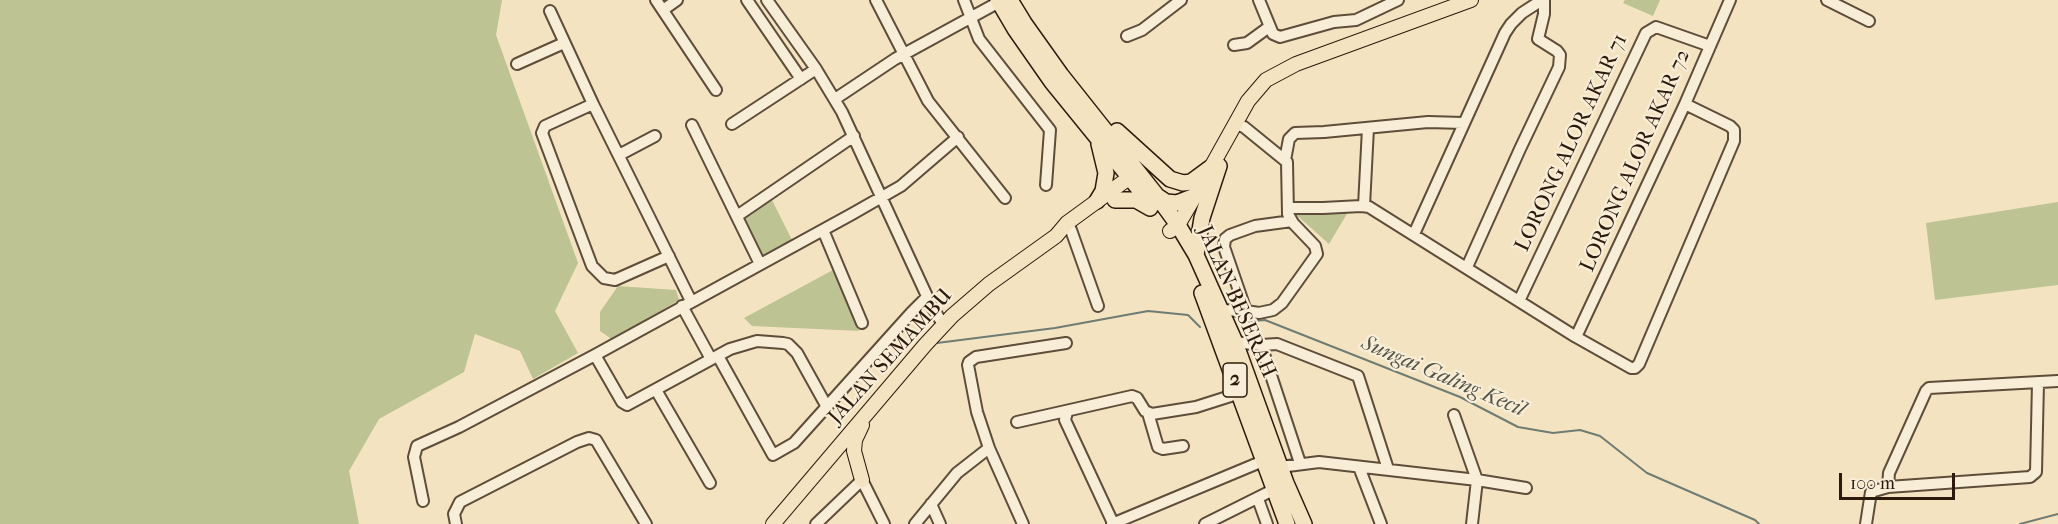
<!DOCTYPE html>
<html>
<head>
<meta charset="utf-8">
<style>
	body { margin:0 }
	#map { position:relative; width:2058px; height:524px; overflow:hidden; background:#f4e3c1; font-family:"IM FELL French Canon",serif }
	canvas { display:block }
	.scale { position:absolute; left:1839px; top:473px; width:116px; height:27px; box-sizing:border-box; border:3px solid #2c1b0d; border-top:0; padding-left:8px; font-size:18px; line-height:21px; white-space:nowrap; color:#2c1b0d; -webkit-text-stroke:4px #f8edd7; paint-order:stroke }
</style>
</head>
<body>
<div id="map">
<canvas width="2058" height="524"></canvas>
<div class="scale">100 m</div>
</div>
<script>
const g = document.querySelector('canvas').getContext('2d');
g.lineJoin = 'round';
function fill(path, color) { g.fillStyle = color; g.fill(path, 'evenodd'); }
const toPath = rows => new Path2D(rows.map(r => 'M' + r).join(''));
function stroke(path, color, width, dash) { g.strokeStyle = color; g.lineWidth = width; g.lineCap = dash ? 'butt' : 'round'; g.setLineDash(dash || []); g.stroke(path); }
function write(font, color, halo, rows, align = 'center') {
  g.font = font + ' "IM FELL French Canon",serif'; g.lineWidth = 4.5; g.setLineDash([]); g.textBaseline = 'middle'; g.strokeStyle = halo; g.fillStyle = color; for (const [text, x, y, turn = 0] of rows) {
    g.save(); g.translate(x, y); g.rotate((+turn || 0) * Math.PI / 180); g.textAlign = isNaN(turn) ? turn : align; if (halo) g.strokeText(text, 0, 0); g.fillText(text, 0, 0); g.restore();
  }
}
const green = toPath([
	[0,0,502,0,496,35,578,263,555,311,578,353,533,379,520,351,475,334,464,372,379,419,349,471,359,524,0,524],
	[1625,0,1660,0,1653,16,1623,3],
	[772,200,793,242,760,258,739,217],
	[2058,202,2058,285,1935,300,1926,223],
	[1292,211,1348,212,1329,244],
	[833,270,859,331,752,326,744,318],
	[618,286,676,290,679,300,613,340,600,331,600,312]
]);
const stream = toPath([
	[1240,322,1265,320,1460,397,1518,427,1553,433,1580,430,1600,436,1647,473,1755,520,1759,524],
	[937,343,1055,328,1148,311,1188,315,1200,327],
	[2020,524,2058,514]
]);
const minor = toPath([
	[656,0,716,90],
	[747,0,801,79],
	[767,0,816,69,842,112,932,307,943,324],
	[876,0,928,101,1005,198],
	[964,0,979,39,1050,130,1046,185],
	[1259,0,1273,34,1280,37,1334,22,1356,20,1398,0],
	[1827,0,1869,21],
	[663,10,677,0],
	[550,11,593,104,691,301],
	[1127,36,1142,30,1181,0],
	[1234,45,1247,43,1269,27],
	[517,64,564,43],
	[835,99,895,59,999,2],
	[593,104,545,126,542,133,592,266,604,278,615,280,669,256],
	[732,124,816,69],
	[692,125,760,264],
	[619,155,655,136],
	[1285,160,1289,139,1295,133,1324,132,1428,122,1463,123],
	[1364,206,1368,128],
	[1288,208,1323,208,1361,206,1369,207,1576,337,1631,368,1635,368,1639,364,1734,141,1734,130,1730,126,1685,104],
	[737,216,854,136],
	[1067,223,1071,230,1098,306],
	[823,230,862,323],
	[1414,234,1505,33,1511,24,1522,13,1542,0],
	[1467,267,1520,149,1559,67,1560,55,1557,51,1538,39,1544,14,1544,0],
	[1519,301,1646,33,1656,27,1710,46],
	[682,306,711,359],
	[1220,310,1246,311,1259,313,1273,310,1282,303,1317,254,1315,246,1293,223,1288,214,1287,162,1244,127,1235,124],
	[1246,311,1224,247,1225,239,1230,235,1255,226,1292,221],
	[1576,337,1685,104,1730,0],
	[1235,342,1261,345,1277,344,1358,376,1388,469],
	[1261,345,1300,463],
	[595,355,622,402,627,405,730,349,757,341,783,343,788,344,797,353,827,407],
	[718,356,773,455,794,443,911,313,927,297],
	[656,390,710,483],
	[1067,412,1065,420,1113,523],
	[1148,413,1158,447,1163,449,1183,446],
	[1454,415,1477,480,1472,524],
	[1017,422,1132,396,1137,398,1145,411,1152,414,1196,407,1240,393],
	[1280,467,1319,462,1477,480,1526,488],
	[1359,467,1381,524],
	[1888,487,1889,473,1926,391,1929,388,2058,381],
	[1258,499,1267,524],
	[423,501,414,457,417,446,459,427,595,355,852,214,901,186,958,137],
	[931,504,940,524],
	[456,524,454,514,460,502,577,442,589,438,596,440,646,524],
	[816,524,862,480,884,524],
	[915,524,957,473,989,448],
	[1023,524,989,448,977,412,968,365,969,362,976,357,1066,343],
	[1112,524,1263,461],
	[1205,524,1273,490],
	[1866,524,1871,492,1888,487,2030,477,2036,472,2038,383]
]);
const major = toPath([
	[1170,231,1178,225,1195,196,1248,101,1266,80,1296,64,1471,0],
	[862,480,854,451,855,440,862,425],
	[773,524,925,345,952,316,989,284,1056,236,1067,223,1137,172]
]);
const highway = toPath([
	[998,0,1015,29,1052,82,1152,205],
	[1010,0,1024,23,1061,75,1157,196,1178,225,1196,255,1235,342,1286,483,1304,524],
	[1117,131,1170,179,1183,183,1191,182,1210,168],
	[1157,196,1166,202,1177,203,1195,196],
	[1115,200,1136,200,1150,208],
	[1097,201,1103,191,1106,173,1099,144],
	[1196,255,1202,218,1219,166],
	[1202,293,1287,524]
]);
const shields = [
	[1235,380,24]
];
const shieldNames = [
	["2",1235,380]
];
const streetNames = [
	["LORONG ALOR AKAR 71",1572,143,-65],
	["LORONG ALOR AKAR 72",1636,161,-66],
	["JALAN BESERAH",1236,302,66],
	["JALAN SEMAMBU",891,357,-48]
];
const waterNames = [
	["Sungai Galing Kecil",1443,377,23]
];
fill(green, '#bdc392');
stroke(stream, '#6f7c73', 2);
stroke(minor, '#5e4d3a', 14);
stroke(major, '#2c1b0d', 16);
stroke(highway, '#2c1b0d', 18);
stroke(minor, '#f8edd7', 10);
stroke(major, '#f4e3c1', 14);
stroke(highway, '#f4e3c1', 15);
for (const [x, y, w] of shields) { const box = new Path2D(); box.roundRect(x - w / 2, y - 17, w, 34, 4.5); g.fillStyle = '#f8edd7'; g.fill(box); stroke(box, '#2c1b0d', 1.5); }
write('bold 20px', '#2c1b0d', null, shieldNames);
write('21px', '#2c1b0d', '#f8edd7', streetNames);
write('italic 22px', '#535448', '#f8edd7', waterNames);
</script>
</body>
</html>
